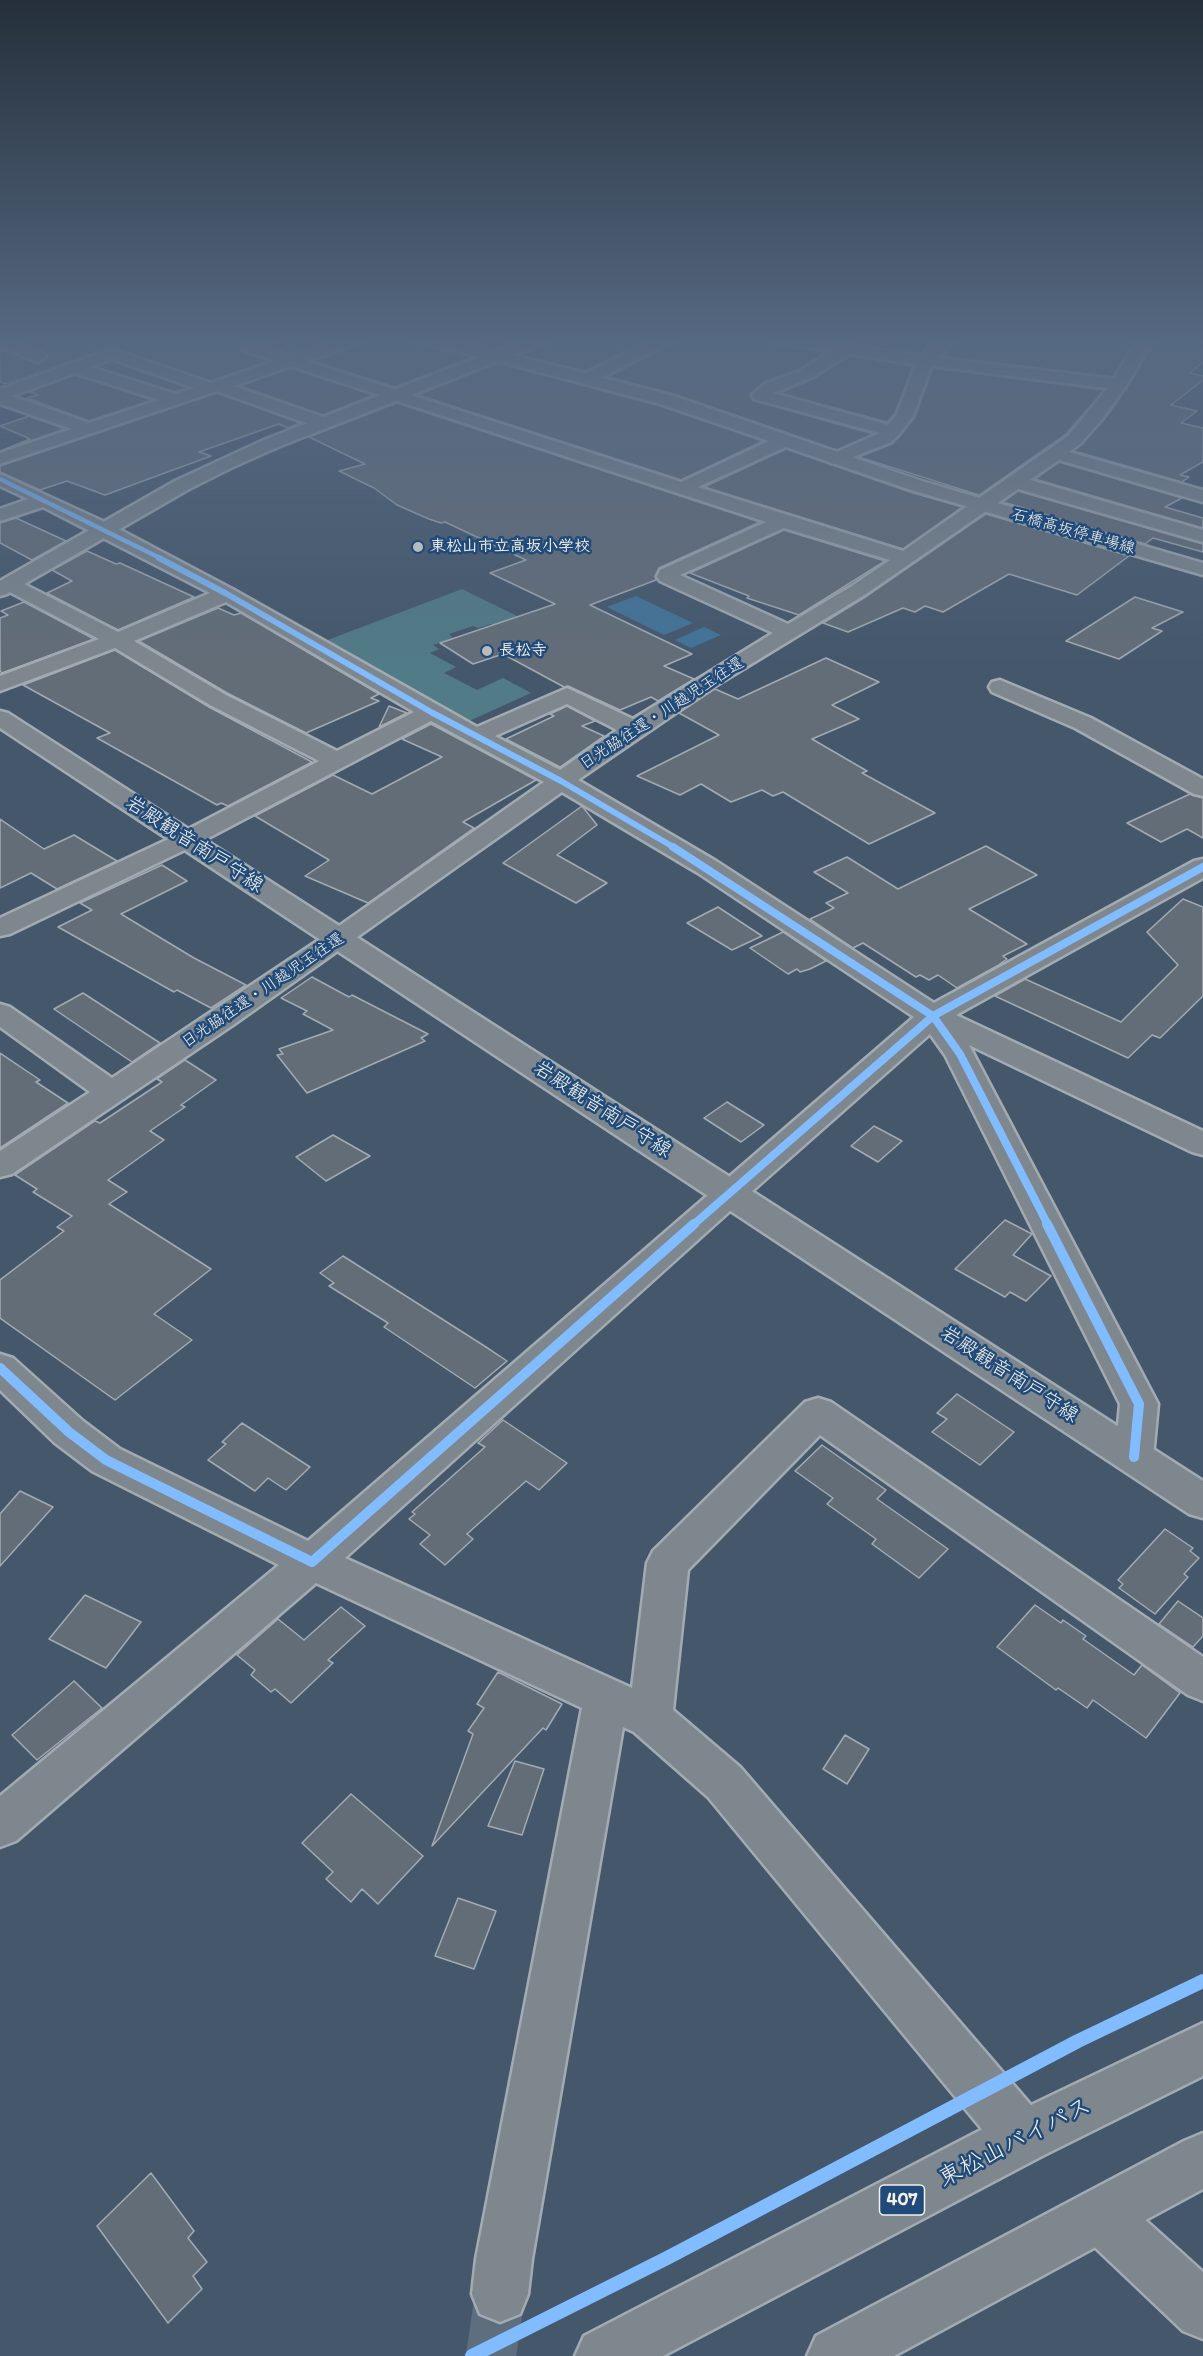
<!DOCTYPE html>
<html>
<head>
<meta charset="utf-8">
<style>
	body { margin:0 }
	canvas { display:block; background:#44576b }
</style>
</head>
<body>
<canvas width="1203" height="2356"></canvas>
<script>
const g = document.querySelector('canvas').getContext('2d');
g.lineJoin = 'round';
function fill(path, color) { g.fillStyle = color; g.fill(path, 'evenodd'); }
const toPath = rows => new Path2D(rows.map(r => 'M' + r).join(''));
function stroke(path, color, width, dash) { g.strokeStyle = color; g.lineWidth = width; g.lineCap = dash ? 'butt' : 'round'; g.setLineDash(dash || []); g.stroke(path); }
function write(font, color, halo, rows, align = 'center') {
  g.font = font + ' Itim,"Klee One",sans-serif'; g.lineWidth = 5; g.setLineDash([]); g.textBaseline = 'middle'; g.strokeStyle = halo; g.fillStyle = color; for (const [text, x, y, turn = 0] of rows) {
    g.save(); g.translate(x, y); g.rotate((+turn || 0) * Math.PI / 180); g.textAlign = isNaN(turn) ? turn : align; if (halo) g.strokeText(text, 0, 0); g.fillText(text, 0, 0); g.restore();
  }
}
const green = toPath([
	[462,589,519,617,514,637,491,624,478,628,473,626,449,634,453,638,433,645,439,649,430,653,456,667,444,673,477,690,503,678,531,693,469,721,325,641]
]);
const water = toPath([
	[636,596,693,623,664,635,607,607],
	[704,627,721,635,691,648,675,640]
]);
const building = toPath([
	[23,337,251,337,243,341,240,347,242,352,268,361,211,381,111,347,6,384,0,382,0,349,37,364,48,357,45,352,13,340,23,337],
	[281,337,340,337,290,354,267,346,277,342,281,337],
	[372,337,405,337,409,342,472,357,395,387,313,361,368,342,372,337],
	[444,337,526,337,495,349,444,337],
	[556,337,653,337,585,371,520,355,552,342,556,337],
	[680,337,749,337,761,339,770,344,826,352,799,369,764,382,751,393,752,400,873,434,837,450,674,394,608,377,676,342,680,337],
	[830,337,937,337,920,354,830,340,830,337],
	[959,337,1136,337,1113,377,942,356,959,337],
	[1157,337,1203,337,1203,362,1190,373,1203,376,1203,380,1171,405,1197,411,1181,423,1203,428,1203,462,1180,475,1189,477,1182,482,1074,451,1104,420,1129,385,1157,337],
	[850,356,913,366,895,413,887,422,780,393,813,379,850,356],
	[112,361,188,388,175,392,97,367,112,361],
	[498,363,660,406,763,441,681,480,418,395,498,363],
	[291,368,373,395,323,415,240,386,291,368],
	[933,368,1104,390,1066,434,979,495,859,457,892,444,900,436,915,417,933,368],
	[75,375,152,400,89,421,27,398,38,395,29,392,75,375],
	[217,393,300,423,288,428,279,424,199,452,211,456,105,495,67,481,40,490,0,472,0,466,217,393],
	[397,403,760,522,659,568,655,576,656,580,590,605,692,654,664,666,694,679,658,701,651,697,620,710,568,686,564,687,503,654,473,664,440,643,555,604,490,573,526,560,445,522,441,523,429,519,397,505,374,488,339,471,365,464,309,437,397,403],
	[29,416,65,429,0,451,30,439,0,426,29,416],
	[786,449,910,492,962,507,903,549,704,487,786,449],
	[1059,462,1182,498,1165,507,1203,518,1203,528,1035,479,1059,462],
	[1018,491,1203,544,1203,552,1153,538,1145,544,1003,502,1018,491],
	[986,514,1129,556,1077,595,1009,574,943,612,925,606,915,612,903,608,848,632,823,623,867,596,986,514],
	[16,518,66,541,32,560,0,543,0,523,16,518],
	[784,530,885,561,799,615,747,598,749,596,690,573,784,530],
	[87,551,116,564,120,563,194,597,118,630,47,593,72,581,52,570,87,551],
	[1135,597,1183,612,1152,628,1162,631,1119,659,1066,641,1135,597],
	[24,602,94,639,2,673,0,671,0,618,8,615,1,611,24,602],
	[218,608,234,615,241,613,379,694,371,698,379,701,306,733,227,693,139,641,218,608],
	[115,650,209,707,312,762,228,806,221,803,217,805,97,738,110,733,23,685,115,650],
	[826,658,879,682,832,705,859,719,812,739,867,771,862,773,935,813,869,844,783,792,773,796,762,790,731,802,701,784,680,795,637,776,719,735,679,713,715,689,738,699,826,658],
	[389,706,407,713,379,727,389,706],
	[567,706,595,721,582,726,604,736,560,767,506,739,554,716,550,714,567,706],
	[431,724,536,780,463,822,474,828,368,903,305,876,329,860,255,816,333,775,372,794,442,757,402,739,431,724],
	[1190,794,1203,798,1203,838,1187,829,1161,842,1127,823,1190,794],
	[582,806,597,825,557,855,607,883,576,903,503,863,582,806],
	[0,819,44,849,74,835,117,861,57,889,31,873,0,888,0,819],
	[986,846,1037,875,969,909,1027,944,1003,956,1007,959,997,966,957,988,938,975,929,980,920,975,916,977,863,943,853,948,810,919,834,908,826,903,848,893,814,872,847,857,898,889,986,846],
	[162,865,187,881,121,914,194,958,246,985,211,1008,177,990,174,992,58,927,92,910,80,903,162,865],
	[1183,899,1203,907,1203,996,1160,1038,1152,1035,1128,1058,995,996,1025,979,1121,1022,1178,965,1147,932,1183,899],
	[718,907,762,936,732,950,687,923,718,907],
	[783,932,826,961,810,969,800,972,797,969,788,974,750,948,783,932],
	[312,977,349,997,352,995,428,1034,421,1038,425,1041,307,1093,277,1055,283,1054,279,1049,333,1030,303,1014,307,1011,281,998,312,977],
	[83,993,160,1043,132,1062,54,1009,83,993],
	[0,1053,40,1080,36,1082,68,1103,0,1148,0,1053],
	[185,1060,216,1080,181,1105,185,1107,150,1131,164,1140,108,1180,127,1192,109,1204,211,1269,154,1314,192,1340,115,1400,0,1318,0,1280,64,1231,57,1227,72,1216,33,1192,37,1189,15,1175,95,1121,100,1123,162,1082,157,1079,185,1060],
	[727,1102,764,1125,741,1142,704,1118,727,1102],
	[874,1126,902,1141,878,1162,851,1146,874,1126],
	[333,1135,370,1156,326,1181,296,1157,333,1135],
	[1005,1220,1032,1234,1013,1255,1051,1276,1026,1301,1010,1292,1005,1297,955,1269,1005,1220],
	[343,1256,486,1347,507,1361,475,1388,384,1327,388,1323,329,1286,334,1283,320,1273,343,1256],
	[957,1394,1014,1432,980,1465,932,1432,947,1419,937,1413,957,1394],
	[503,1420,567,1463,539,1490,526,1481,467,1534,473,1539,445,1565,420,1544,430,1535,409,1519,415,1514,412,1512,485,1447,478,1443,503,1420],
	[242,1423,310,1467,286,1490,268,1478,255,1491,208,1460,226,1444,222,1442,242,1423],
	[822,1445,886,1490,877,1499,948,1549,919,1578,872,1544,876,1539,827,1504,833,1498,795,1471,822,1445],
	[20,1491,53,1507,0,1566,0,1514,20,1491],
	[1165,1529,1193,1548,1190,1551,1199,1558,1184,1574,1188,1577,1155,1614,1119,1588,1123,1584,1118,1580,1165,1529],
	[85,1595,141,1622,106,1668,49,1639,85,1595],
	[1178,1601,1203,1618,1203,1636,1193,1647,1159,1624,1178,1601],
	[1035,1605,1061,1623,1063,1620,1086,1636,1083,1639,1134,1675,1142,1665,1180,1693,1146,1738,1093,1700,1087,1708,1058,1688,1056,1690,997,1647,1035,1605],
	[341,1607,365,1626,328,1660,333,1663,291,1703,275,1689,271,1692,251,1675,255,1670,237,1655,278,1619,304,1640,341,1607],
	[498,1672,562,1704,546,1730,543,1728,432,1846,473,1734,468,1731,484,1708,477,1704,498,1672],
	[74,1681,102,1708,37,1760,12,1735,74,1681],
	[845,1735,869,1749,847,1784,823,1769,845,1735],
	[515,1761,544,1769,522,1835,488,1826,515,1761],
	[351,1794,423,1856,378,1904,362,1889,351,1902,326,1879,333,1872,302,1843,351,1794],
	[458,1898,496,1911,474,1969,435,1956,458,1898],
	[151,2173,194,2231,188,2238,207,2262,193,2276,202,2289,168,2323,97,2226,151,2173]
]);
const minorTunnel = toPath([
	[491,2356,500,2294]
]);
const minor = toPath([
	[0,337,44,354,46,357,38,362,0,347,0,337],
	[257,337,279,337,276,340,261,346,290,356,347,337,370,337,367,340,306,361,681,482,778,437,790,437,793,441,790,445,698,487,903,551,1068,436,1108,388,931,366,913,416,898,435,891,442,836,464,830,463,827,459,830,455,880,433,754,399,752,395,765,384,800,371,833,351,770,342,762,337,799,337,921,356,940,337,957,337,937,358,1114,379,1139,337,1155,337,1127,384,1102,419,1080,444,1069,452,1203,490,1203,502,1059,460,1030,480,1203,530,1203,542,1018,489,866,594,715,686,578,780,716,861,934,1003,1194,861,1203,859,1203,878,956,1015,1203,1131,1203,1155,1192,1152,969,1045,1158,1404,1153,1457,1148,1468,1134,1473,1120,1468,1115,1457,1120,1404,945,1055,930,1034,741,1201,345,1558,632,1688,647,1563,653,1551,805,1402,818,1398,831,1402,1203,1657,1203,1701,1188,1695,820,1435,688,1570,673,1710,740,1767,1042,2118,1050,2137,1042,2156,1023,2164,1004,2156,708,1797,634,1732,623,1727,532,2259,528,2294,520,2314,500,2322,480,2314,472,2294,476,2259,582,1708,316,1583,16,1841,0,1847,0,1796,279,1565,92,1471,55,1443,0,1390,0,1354,13,1358,83,1421,120,1449,308,1541,914,1017,698,873,562,792,233,1025,12,1174,0,1177,0,1151,90,1092,0,1027,0,1004,10,1007,112,1078,329,933,544,782,431,721,195,845,10,934,0,936,0,918,177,835,319,761,210,705,115,648,0,691,0,676,99,639,4,589,1,585,4,581,11,579,18,581,118,632,210,593,43,507,0,521,0,509,28,499,0,486,0,474,111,525,234,590,477,727,567,688,633,719,773,633,660,581,657,577,660,570,766,522,291,366,233,386,329,419,332,423,329,427,317,427,217,391,0,464,0,453,72,429,0,404,0,389,112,349,211,383,275,361,244,351,242,348,245,342,257,337],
	[850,354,916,364,897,414,888,425,773,393,812,377,850,354],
	[112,359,195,388,175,394,90,367,112,359],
	[75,373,159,400,89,423,12,396,75,373],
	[784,528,890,560,852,586,788,624,680,575,784,528],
	[226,602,414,712,337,751,226,695,134,641,226,602],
	[567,704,617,730,560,770,495,736,567,704],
	[658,337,678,337,675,340,593,382,587,384,579,379,581,376,658,337],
	[1000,680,1091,718,1203,779,1203,796,1194,794,1075,728,992,692,989,687,992,682,1000,680],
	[1101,2189,1120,2197,1203,2272,1203,2339,1183,2331,1082,2235,1074,2216,1082,2197,1101,2189]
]);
const tertiary = toPath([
	[407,337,435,337,503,353,505,356,503,359,278,447,233,467,189,489,7,594,0,596,0,581,175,481,266,439,480,357,410,340,407,337]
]);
const secondary = toPath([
	[532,337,554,337,551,340,513,355,673,396,925,482,1203,563,1203,575,911,490,661,404,491,359,489,356,491,353,532,337],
	[0,711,8,713,1203,1481,1203,1518,1189,1514,0,728,0,711]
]);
const trunk = toPath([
	[1203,2023,1203,2076,1042,2156,663,2356,575,2356,584,2336,1004,2118,1203,2023],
	[1203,2133,1203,2189,894,2356,807,2356,816,2336,1184,2141,1203,2133]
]);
const rail = toPath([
	[0,387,134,337]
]);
const cyclewayFar4 = toPath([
	[0,479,162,559]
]);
const cyclewayFar3 = toPath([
	[159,558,227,594,431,712,561,781,675,848]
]);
const cyclewayFar2 = toPath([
	[673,847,933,1016,960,1054,1048,1225],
	[693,1225,933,1016,1203,867]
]);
const cyclewayFar1 = toPath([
	[1047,1224,1139,1404,1134,1457],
	[0,1368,69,1432,106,1460,312,1562,694,1224]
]);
const cycleway = toPath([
	[472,2356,669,2257,1078,2041,1203,1981]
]);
const markers = [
	[418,547,6,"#b6bbbc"],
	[487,651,6,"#b6bbbc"]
];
const farStreetnames = [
	["石橋高坂停車場線",1073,532,16],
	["日光脇往還・川越児玉往還",662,714,-33],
	["日光脇往還・川越児玉往還",263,991,-34]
];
const farPoinames = [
	["東松山市立高坂小学校",430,547],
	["長松寺",499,651]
];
const shields = [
	[902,2200,45]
];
const shieldNames = [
	["407",902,2200]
];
const streetNames = [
	["岩殿観音南戸守線",194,845,33],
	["岩殿観音南戸守線",602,1110,33],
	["岩殿観音南戸守線",1009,1375,33]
];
const nearStreetnames = [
	["東松山バイパス",1015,2143,-27]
];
fill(green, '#517b86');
fill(water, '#417499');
fill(building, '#636d78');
stroke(building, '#a3abb2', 1.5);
stroke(minorTunnel, '#5e6e7e', 50, [50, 26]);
stroke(minor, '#a3abb2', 5);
stroke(tertiary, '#a3abb2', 5);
stroke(secondary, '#a3abb2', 5);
stroke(trunk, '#a3abb2', 5);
fill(minor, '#7e878e');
fill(tertiary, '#7e878e');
fill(secondary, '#7e878e');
fill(trunk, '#7e878e');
stroke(rail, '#808a94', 2, [4.5, 2]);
stroke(cyclewayFar4, '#80bcff', 4.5);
stroke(cyclewayFar3, '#80bcff', 6);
stroke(cyclewayFar2, '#80bcff', 8);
stroke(cyclewayFar1, '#80bcff', 10);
stroke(cycleway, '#80bcff', 14);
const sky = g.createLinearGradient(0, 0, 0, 667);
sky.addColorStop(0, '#25303b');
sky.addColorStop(0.51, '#566982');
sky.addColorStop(1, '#56698200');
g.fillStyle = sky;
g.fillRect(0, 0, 1203, 667);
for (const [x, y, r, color] of markers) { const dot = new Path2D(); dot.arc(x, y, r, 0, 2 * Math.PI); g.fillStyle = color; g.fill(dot); stroke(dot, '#1f4a7a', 2); }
write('16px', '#f4f1e8', '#1f4a7a', farStreetnames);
write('bold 16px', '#f4f1e8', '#1f4a7a', farPoinames, 'left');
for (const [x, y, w] of shields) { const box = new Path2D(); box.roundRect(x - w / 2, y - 15, w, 30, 4.5); g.fillStyle = '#1f4a7a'; g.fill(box); stroke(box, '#f4f1e8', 1.5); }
write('bold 18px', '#f4f1e8', null, shieldNames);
write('20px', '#f4f1e8', '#1f4a7a', streetNames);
write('24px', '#f4f1e8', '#1f4a7a', nearStreetnames);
</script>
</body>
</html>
